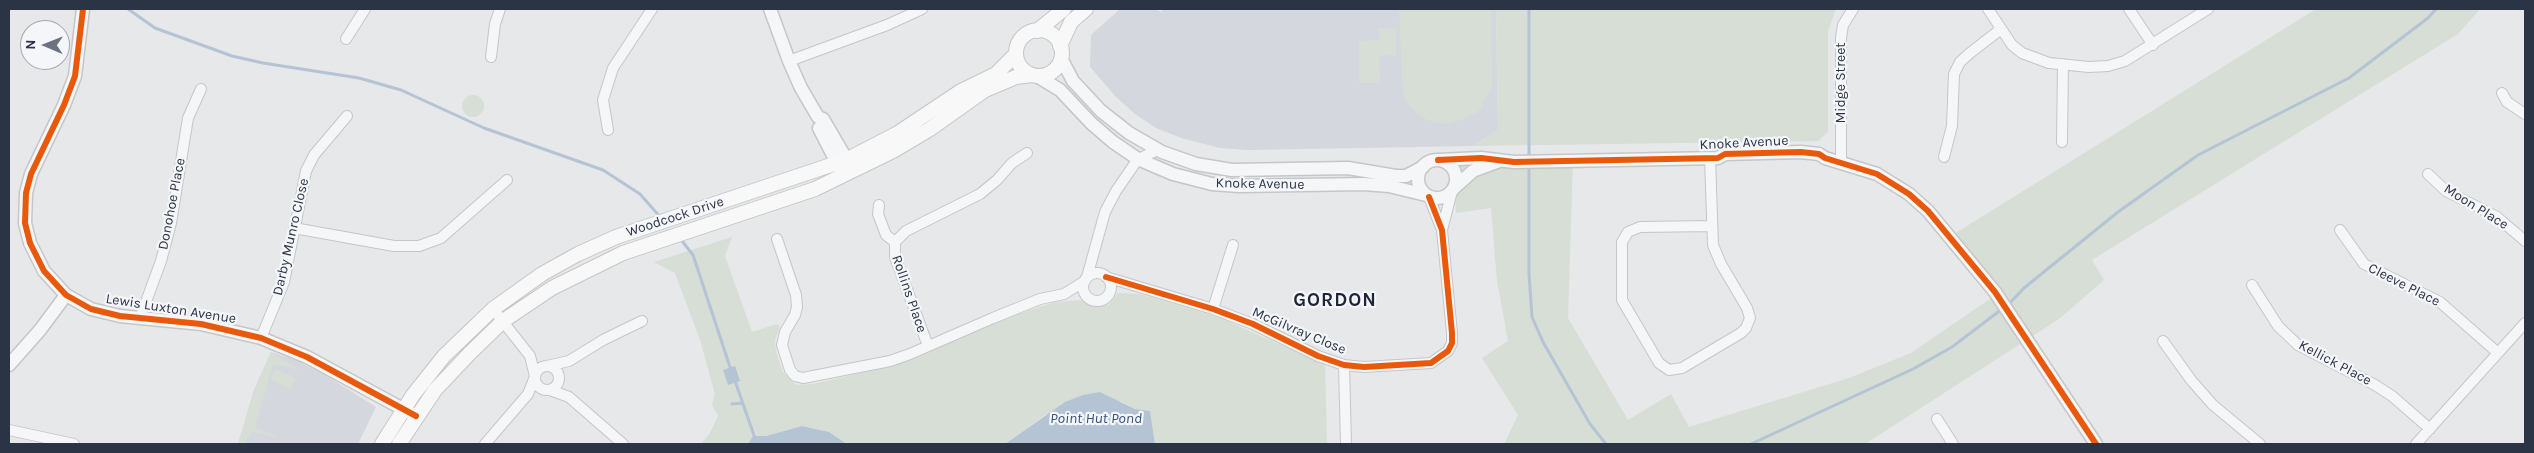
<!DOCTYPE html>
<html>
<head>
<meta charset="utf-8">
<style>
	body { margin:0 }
	#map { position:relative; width:2534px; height:453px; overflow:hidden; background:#e6e8ea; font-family:Karla,sans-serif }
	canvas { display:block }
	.frame { position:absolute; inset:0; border:10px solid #2b3445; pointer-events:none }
	.north { position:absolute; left:20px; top:20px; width:50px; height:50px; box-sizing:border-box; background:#f4f6f9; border:1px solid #a4a8b1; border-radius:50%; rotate:271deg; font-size:14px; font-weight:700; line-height:20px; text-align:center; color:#2b3445 }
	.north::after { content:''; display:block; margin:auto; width:18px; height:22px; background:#6c737f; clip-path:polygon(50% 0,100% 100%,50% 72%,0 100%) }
</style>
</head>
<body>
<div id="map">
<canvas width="2534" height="453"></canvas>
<div class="frame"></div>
<div class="north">N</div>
</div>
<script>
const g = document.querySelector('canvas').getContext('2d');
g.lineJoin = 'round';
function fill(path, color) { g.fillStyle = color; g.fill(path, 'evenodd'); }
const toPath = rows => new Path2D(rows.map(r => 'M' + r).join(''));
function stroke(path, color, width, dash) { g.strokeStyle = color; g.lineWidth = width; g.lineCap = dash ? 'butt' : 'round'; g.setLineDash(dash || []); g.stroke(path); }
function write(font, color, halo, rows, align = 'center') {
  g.font = font + ' Karla,sans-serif'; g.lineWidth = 4.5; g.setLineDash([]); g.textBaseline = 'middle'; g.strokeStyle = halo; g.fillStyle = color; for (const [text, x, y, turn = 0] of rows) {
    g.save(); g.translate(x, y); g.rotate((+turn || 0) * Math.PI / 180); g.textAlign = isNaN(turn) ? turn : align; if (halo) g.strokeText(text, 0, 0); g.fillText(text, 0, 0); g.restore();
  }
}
const built = toPath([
	[1120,9,1154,9,1161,12,1164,9,1496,9,1498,130,1473,146,1247,150,1220,148,1181,138,1156,128,1135,114,1116,97,1090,67,1091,35],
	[271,352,295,360,325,375,376,407,358,444,238,444,254,390]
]);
const green = toPath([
	[1399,9,1491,9,1492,88,1478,112,1451,124,1435,123,1421,117,1410,107,1403,96,1402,81],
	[1496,9,1836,9,1828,31,1828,132,1818,141,1473,146,1498,130],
	[2316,9,2480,9,2458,34,2092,260,2104,280,2059,319,1865,444,1504,444,1518,415,1482,358,1508,341,1497,281,1491,208,1456,213,1452,159,1573,158,1568,318,1628,420,1671,394,1689,427,1849,378,1911,353,2000,292,1954,234],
	[1379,28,1396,28,1396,55,1379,56,1380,83,1359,83,1359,41,1379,40],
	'462 106a11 11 0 1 1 22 0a11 11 0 1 1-22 0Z',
	[732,237,725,256,752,332,777,324,780,326,775,340,776,352,783,372,796,385,813,384,895,365,993,322,1055,302,1081,300,1088,304,1109,305,1118,293,1140,294,1221,318,1325,365,1327,444,1155,444,1150,412,1135,409,1121,401,1045,415,1005,444,847,444,829,432,802,426,766,436,753,437,748,444,701,444,710,433,718,416,712,405,715,394,700,340,675,273,654,262],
	[271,352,296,367,301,373,300,378,300,371,290,367,273,365,255,426,258,429,278,436,276,437,252,432,246,440,247,444,238,444,252,398],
	[275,369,296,378,291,390,271,379]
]);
const water = toPath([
	[735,366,740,381,728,385,723,370],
	[1100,392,1135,409,1150,411,1155,444,1005,444,1065,402,1083,395],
	[802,426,829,432,847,444,748,444,753,436,766,436]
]);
const stream = toPath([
	[128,9,155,28,232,56,263,63,359,78,401,90,484,128,603,170,640,194,661,218],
	[1529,158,1529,9],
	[1529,164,1529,274,1532,317,1543,342,1590,424,1606,444],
	[679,237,693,255,731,370],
	[2007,306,2024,288,2118,212,2198,155,2349,78,2428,18,2436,9],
	[734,378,757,444],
	[732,404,742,403],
	[1751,444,1913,369,1952,347,2002,309]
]);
const minor = toPath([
	[1988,9,2012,45,2022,53,2049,63,2089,67,2108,66,2125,61,2208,9],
	[2129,9,2153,45],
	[346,39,365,9],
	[491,57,495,24,500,9],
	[789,61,887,25,922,9],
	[2502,93,2507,102,2525,114],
	[608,130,603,100,613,68,652,9],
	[2062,142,2063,64],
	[1944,157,1952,126,1954,74,1960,62,1970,53,2001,29],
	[1710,158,1713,245,1721,264,1747,308,1750,318,1746,328,1741,333,1682,368,1669,370,1659,363,1622,300,1622,242,1628,232,1640,227,1711,226],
	[1841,161,1841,38,1843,25,1853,9],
	[2428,174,2446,191,2497,217,2525,241],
	[879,205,878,214,886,235,895,242],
	[294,228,394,246,419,246,441,238,507,180],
	[1442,230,1452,191],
	[2340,230,2364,264,2440,302,2498,353],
	[777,239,796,295,797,307,795,315,785,332,782,345,790,370,795,376,803,378,890,361,910,354,993,318,1040,299,1064,294,1085,281],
	'1083 287a14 14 0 1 1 28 0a14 14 0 1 1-28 0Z',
	[1087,277,1105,212,1116,191,1138,159,1158,150],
	[1106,277,1213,309,1253,324,1318,356,1344,365,1364,367,1431,363,1448,351,1452,343,1452,333,1442,230,1429,197],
	[2252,285,2278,326,2298,345,2375,385,2392,396,2430,429],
	[493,309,530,356,535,376],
	[1213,309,1233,245],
	[140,318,161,261,171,223,188,118,201,89],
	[261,338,284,282,306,171,314,155,347,116],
	[2163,341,2191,380,2213,405,2260,444],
	[928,346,895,257,895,242,906,231,980,194,997,180,1012,163,1027,153],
	[1344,365,1346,444],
	'535 378a12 12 0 1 1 24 0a12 12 0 1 1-24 0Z',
	[547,366,569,361,603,340,642,321],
	[550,390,569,397,623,444],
	[1937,419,1953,444],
	[9,430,74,444],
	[485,444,528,394,534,379],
	[2416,444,2525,323]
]);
const tertiary = toPath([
	[83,9,75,76,64,105,31,174,26,193,25,223,30,243,44,271,66,295,91,309,120,316,201,324,261,338,307,357,416,416],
	[770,9,789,61,801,88,818,117,823,119,851,167],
	[1061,58,1073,81,1101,111,1129,133,1162,152,1196,164,1232,170,1348,168,1396,176,1406,176,1423,167],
	[1037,76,1060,90,1091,123,1113,142,1138,159,1173,174,1212,184,1239,186,1364,184,1389,186,1426,195],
	[819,128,841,171],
	[1438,160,1481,158,1514,162,1718,158,1725,154,1801,152,1819,154,1825,158,1877,174,1909,194,1928,211,1995,292,2096,444],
	'1418 179a19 19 0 1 1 38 0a19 19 0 1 1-38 0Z',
	[1454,188,1473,171,1497,162],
	[9,365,40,330,66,295]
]);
const secondary = toPath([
	'1016 53a23 23 0 1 1 46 0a23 23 0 1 1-46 0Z',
	[1037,31,1064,9],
	[1060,46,1071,22,1086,9],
	[382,444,413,395,444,356,493,309,542,274,578,254,616,237,846,160,898,133,961,91,996,74,1016,54],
	[399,444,435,390,470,353,503,321,552,288,623,253,815,189,893,151,930,129,985,90,1016,77,1032,75]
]);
const cycleway = toPath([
	[83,9,75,76,64,105,31,174,26,193,25,223,30,243,44,271,66,295,91,309,120,316,201,324,261,338,307,357,416,416],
	[1438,160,1481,158,1514,162,1718,158,1725,154,1801,152,1819,154,1825,158,1877,174,1909,194,1928,211,1995,292,2096,444],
	[1106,277,1213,309,1253,324,1318,356,1344,365,1364,367,1431,363,1448,351,1452,343,1452,333,1442,230,1429,197]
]);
const streetNames = [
	["Midge Street",1841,83,-90],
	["Knoke Avenue",1744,143,-3],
	["Knoke Avenue",1260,184,1],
	["Donohoe Place",172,204,-79],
	["Moon Place",2476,207,32],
	["Woodcock Drive",675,217,-18],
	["Darby Munro Close",291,237,-77],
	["Cleeve Place",2404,285,27],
	["Rollins Place",909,294,71],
	["Lewis Luxton Avenue",171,309,9],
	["McGilvray Close",1299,331,23],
	["Kellick Place",2335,363,28]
];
const waterNames = [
	["Point Hut Pond",1096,419]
];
const districtNames = [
	["GORDON",1335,301]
];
fill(built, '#d4d7dd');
fill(green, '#d6ded6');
fill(water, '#b4c4d5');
stroke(stream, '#b4c4d5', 3);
stroke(minor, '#c4c6c8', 12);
stroke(tertiary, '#c4c6c8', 15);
stroke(secondary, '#c4c6c8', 16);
stroke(minor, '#f5f6f7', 10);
stroke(tertiary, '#f5f6f7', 12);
stroke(secondary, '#f8f8f8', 14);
stroke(cycleway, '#e8590c', 6);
write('14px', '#2b3445', '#f4f6f9', streetNames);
write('italic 15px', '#34527a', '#f4f6f9', waterNames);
g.letterSpacing = '1px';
write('bold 19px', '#1d2536', '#f4f6f9', districtNames);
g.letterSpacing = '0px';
</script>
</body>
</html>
